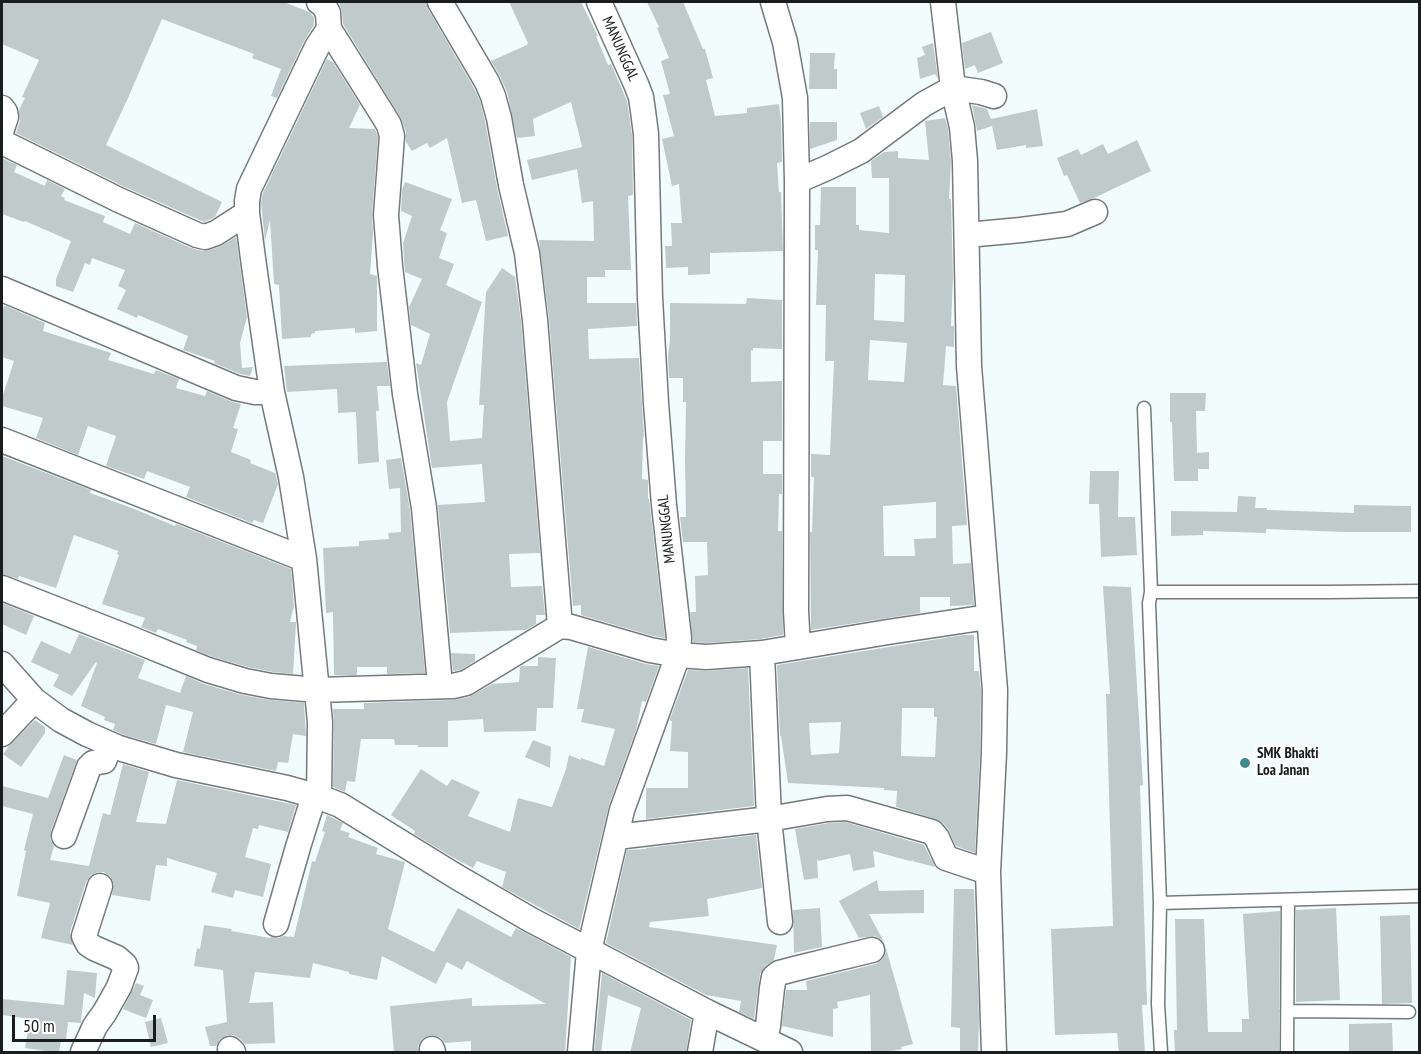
<!DOCTYPE html>
<html>
<head>
<meta charset="utf-8">
<style>
	body { margin:0 }
	#map { position:relative; width:1421px; height:1054px; overflow:hidden; background:#f3fcfd; font-family:"PT Sans Narrow",sans-serif }
	canvas { display:block }
	.frame { position:absolute; inset:0; border:3px solid #1a1d1d; pointer-events:none }
	.scale { position:absolute; left:12px; top:1015px; width:144px; height:27px; box-sizing:border-box; border:3px solid #1a1d1d; border-top:0; padding-left:8px; font-size:18px; line-height:21px; white-space:nowrap; color:#1a1d1d; -webkit-text-stroke:4px #fff; paint-order:stroke }
</style>
</head>
<body>
<div id="map">
<canvas width="1421" height="1054"></canvas>
<div class="frame"></div>
<div class="scale">50 m</div>
</div>
<script>
const g = document.querySelector('canvas').getContext('2d');
g.lineJoin = 'round';
function fill(path, color) { g.fillStyle = color; g.fill(path, 'evenodd'); }
const toPath = rows => new Path2D(rows.map(r => 'M' + r).join(''));
function stroke(path, color, width, dash) { g.strokeStyle = color; g.lineWidth = width; g.lineCap = dash ? 'butt' : 'round'; g.setLineDash(dash || []); g.stroke(path); }
function write(font, color, halo, rows, align = 'center') {
  g.font = font + ' "PT Sans Narrow",sans-serif'; g.lineWidth = 4.5; g.setLineDash([]); g.textBaseline = 'middle'; g.strokeStyle = halo; g.fillStyle = color; for (const [text, x, y, turn = 0] of rows) {
    g.save(); g.translate(x, y); g.rotate((+turn || 0) * Math.PI / 180); g.textAlign = isNaN(turn) ? turn : align; if (halo) g.strokeText(text, 0, 0); g.fillText(text, 0, 0); g.restore();
  }
}
const building = toPath([
	[2,2,284,2,309,12,314,17,314,25,304,41,277,98,271,96,281,69,252,58,254,54,162,19,128,98,106,145,222,202,215,217,204,222,125,187,16,133,20,121,19,110,25,98,22,97,39,60,2,44],
	[339,2,426,2,428,9,474,88,480,101,485,121,497,188,508,236,486,241,476,200,462,203,447,138,430,148,427,143,412,151,406,142,406,132,401,118,343,24,342,12],
	[509,2,581,2,598,36,596,36,608,65,611,64,627,101,632,135,633,195,628,196,631,270,605,270,605,277,587,277,587,303,636,303,637,326,588,329,589,359,639,358,644,436,643,437,642,479,648,480,648,499,649,499,665,638,653,636,581,615,581,605,573,606,549,319,539,240,594,241,593,201,582,203,577,169,532,180,527,160,582,147,571,102,533,119,535,136,517,138,507,92,500,76,491,61,527,45,528,43],
	[647,2,683,2,703,49,705,49,713,78,706,80,715,116,747,113,747,108,779,104,781,120,782,162,777,163,779,192,781,192,783,251,710,253,710,274,688,275,688,267,666,268,665,246,672,246,671,223,682,223,679,184,672,186,662,139,674,136,663,95,670,94,661,61,669,58,657,28,659,27],
	[991,32,1003,63,978,73,975,65,965,69,962,43],
	[933,43,938,79,935,74,920,79,917,58,925,55,922,47],
	[810,53,835,53,834,69,837,69,837,89,809,89],
	[327,59,333,62,360,105,349,128,375,129,378,137,372,214,373,233,370,274,377,276,377,331,355,333,355,328,315,331,315,333,311,334,311,337,282,339,279,285,274,284,270,220,265,241,261,202,263,193],
	[972,105,987,109,991,119,1037,109,1043,146,1026,148,1026,145,997,150,992,126,977,131],
	[879,106,883,117,866,129,860,113],
	[945,118,948,129,951,162,949,199,951,199,953,277,951,326,954,326,954,347,946,346,943,385,956,386,967,525,952,526,953,564,971,563,974,605,950,606,950,597,920,597,920,613,811,630,810,532,812,532,814,477,811,477,811,454,830,455,834,361,825,361,826,305,816,305,818,250,815,250,815,225,820,225,821,187,856,187,856,225,859,225,859,230,889,233,889,178,872,178,871,161,884,152,898,151,898,158,929,160,925,121],
	[875,274,905,275,904,322,874,320],
	[870,340,907,343,904,382,868,380],
	[936,502,936,538,914,539,915,556,884,556,883,506],
	[810,122,837,122,837,140,810,149],
	[1137,140,1151,171,1094,198,1080,203,1067,175,1064,176,1057,158,1078,149,1081,155,1103,144,1108,154],
	[2,158,17,165,14,172,45,186,47,180,65,189,61,196,65,198,64,200,105,216,103,222,130,234,135,223,191,248,202,251,210,250,221,246,236,237,247,317,240,343,242,368,253,367,250,376,240,374,214,363,215,361,183,350,188,336,138,315,137,318,117,309,126,290,118,286,125,270,92,258,90,265,85,263,73,292,56,286,56,279,71,241,25,221,24,222,2,214],
	[405,182,452,199,440,230,447,233,439,258,454,264,446,285,482,302,447,402,450,441,482,438,484,405,479,405,486,292,502,268,515,277,521,321,540,553,509,554,511,587,542,586,545,615,536,615,536,624,526,630,450,633,438,505,485,502,482,464,432,468,416,363,421,365,430,334,411,325,409,307,422,279,405,272,403,243,412,216,401,211,402,190],
	[747,298,782,300,782,349,753,348,753,351,751,350,751,382,782,381,782,441,763,441,763,474,782,474,782,494,779,494,778,531,782,531,783,635,760,639,706,643,693,642,690,612,696,612,695,576,708,575,707,542,683,542,680,517,686,517,685,460,686,402,683,402,683,378,669,378,668,357,670,340,670,303,746,304],
	[4,305,45,323,43,331,111,353,108,360,154,374,156,370,179,379,176,388,205,396,207,391,230,401,241,404,233,428,238,429,231,452,251,460,250,463,275,473,277,480,278,484,263,523,254,520,252,523,186,497,190,487,147,471,144,479,106,466,116,436,88,426,78,455,36,438,43,418,2,406,2,398,14,361,2,357,2,315],
	[384,362,387,362,390,386,377,386,379,411,376,411,379,462,358,464,356,412,338,413,337,389,287,392,284,366],
	[1170,393,1206,393,1205,411,1196,411,1197,453,1209,452,1209,469,1198,469,1198,481,1174,481,1172,422,1170,422],
	[2,456,91,490,90,493,132,508,175,526,176,524,291,569,294,606,290,622,296,622,296,624,293,674,273,672,248,667,213,657,196,650,197,646,186,642,187,640,158,629,156,633,141,627,145,618,102,604,119,555,117,554,118,551,74,535,56,588,19,576,18,579,2,574],
	[401,458,410,510,425,673,387,674,387,667,357,667,357,675,334,675,333,612,326,613,323,548,359,546,359,541,389,539,388,533,401,532,400,488,389,489,386,460],
	[1090,471,1119,471,1118,517,1135,517,1137,555,1101,557,1099,504,1089,504],
	[1238,496,1256,497,1255,508,1267,508,1267,510,1354,513,1354,505,1411,506,1411,532,1344,532,1266,529,1266,533,1203,531,1203,535,1171,536,1171,511,1237,512],
	[1103,586,1131,587,1143,785,1140,786,1147,1005,1142,1005,1145,1053,1119,1053,1117,1033,1055,1035,1051,929,1113,926,1106,694,1110,694],
	[2,603,34,616,26,635,2,624],
	[79,634,145,660,138,678,180,693,186,676,204,684,242,695,270,700,304,703,306,736,293,734,288,763,278,762,276,771,183,752,193,712,166,705,156,744,124,735,113,730,115,724,104,720,105,717,81,706,97,663,96,662,72,696,53,686,59,675,31,662,41,641,70,654],
	[963,635,974,635,974,671,979,671,981,690,980,753,975,853,956,846,948,829,943,823,936,819,896,807,897,791,884,790,884,788,788,783,781,736,780,736,777,665],
	[902,708,934,708,934,717,937,717,935,757,901,756],
	[841,722,839,753,811,755,809,723],
	[588,647,646,664,659,666,646,702,642,701,636,730,609,805,579,929,502,887,506,872,477,861,473,868,452,857,414,834,415,831,391,815,421,769,447,786,452,779,480,792,468,816,510,832,518,798,552,807,566,769,569,755,581,760,581,758,604,766,615,729,581,722,584,709,577,709],
	[451,653,475,654,475,661,461,670,453,671],
	[538,657,556,658,553,708,537,708,536,731,484,732,483,719,448,721,448,747,418,747,418,745,395,745,394,739,361,739,355,782,347,781,345,792,333,787,334,722,333,709,364,709,364,703,453,700,469,697,492,684,519,682,520,667,522,666,538,666],
	[748,668,754,806,646,819,646,788,688,788,688,752,670,751,672,721,670,721,670,719,688,670,707,671],
	[35,720,45,727,45,733,21,767,3,754,9,746],
	[533,740,551,747,550,768,525,757],
	[64,755,77,760,51,831,50,839,54,846,50,860,89,866,103,813,110,815,123,764,149,772,136,822,166,824,177,780,296,805,288,832,259,825,258,829,253,828,245,857,271,864,263,897,235,890,233,898,211,892,217,873,167,858,167,866,156,865,150,901,112,895,114,884,110,876,104,872,98,872,91,875,86,882,70,932,73,945,41,938,50,903,17,896,26,851,24,850,33,814,2,806,2,786,48,798],
	[327,815,343,823,340,830,350,833,348,837,378,848,376,854,405,862,388,929,434,952,458,908,511,937,516,928,571,957,565,1053,471,1053,471,1041,445,1043,441,1038,434,1035,427,1036,422,1039,418,1046,418,1053,394,1053,390,1006,472,998,472,1006,546,1004,467,961,462,970,447,962,436,984,382,956,377,980,349,974,349,972,313,963,310,978,255,972,249,1003,273,1002,275,1043,245,1044,240,1039,234,1035,227,1035,220,1039,216,1046,210,1046,205,1027,227,1022,223,970,194,966,197,948,200,949,204,925,232,929,231,931,270,938,270,937,279,938,283,936,294,937,312,861,315,862,325,832,322,831],
	[845,822,924,845,935,867,912,861,915,860,910,861,873,851,875,867,853,871,850,854,818,861,817,858,818,878,804,880,795,829,829,823],
	[756,835,762,888,707,899,709,916,650,922,649,927,777,945,774,960,765,966,760,974,754,1019,739,1012,741,1001,706,995,606,943,627,850,646,849,646,848],
	[877,880,879,891,924,890,924,913,869,914,885,944,882,940,875,936,859,938,839,901],
	[954,889,974,889,979,1018,978,1053,960,1053,960,1028,951,1027],
	[820,908,822,947,794,953,793,910],
	[1336,908,1340,1000,1296,1002,1296,910],
	[1280,911,1279,1053,1175,1053,1174,1030,1177,1030,1175,919,1204,919,1208,1032,1242,1032,1242,1019,1249,1019,1243,914],
	[1410,915,1412,1003,1382,1004,1380,916],
	[886,948,913,1044,901,1047,902,1049,883,1053,871,1053,870,995,837,1002,838,1008,833,1009,833,1037,782,1026,786,990,807,990,806,981,876,964,882,960,885,955],
	[67,970,97,973,95,998,84,993,81,1021,81,1023,68,1022,66,1041,61,1040,59,1053,25,1048,30,1019,2,1015,2,999,64,1005],
	[602,973,691,1020,686,1053,630,1053,641,1008,608,995,601,1053,594,1053],
	[136,983,144,986,140,995,153,1000,146,1018,123,1009],
	[161,1018,168,1043,151,1047,145,1022],
	[1392,1023,1393,1053,1349,1052,1349,1024]
]);
const service = toPath([
	[1144,408,1151,592],
	[1420,591,1329,592,1151,592,1149,603,1160,903,1420,896],
	[1160,903,1158,1004,1161,1052],
	[1287,1011,1409,1012],
	[1287,1052,1288,900]
]);
const minor = toPath([
	[319,2,324,6,328,13,329,29],
	[440,2,487,82,493,96,499,118,511,185,527,253,535,320,560,626],
	[773,2,785,42,795,98,797,181,796,611,798,647],
	[943,2,953,88,981,92,994,96],
	[2,108,5,112,6,117,2,129],
	[2,139,6,144,119,200,197,235,205,237,216,233,247,213],
	[797,181,829,167,861,151,924,104,953,88,962,127,965,161,969,366,995,690,994,753,988,872,994,1052],
	[967,235,1021,230,1067,224,1095,212],
	[2,289,236,388,255,392,272,392],
	[2,440,304,559],
	[2,588,127,637,208,670,245,681,271,686,317,690,453,686,466,683,560,626,571,627,650,650,678,655,706,657,762,653,888,632,988,617],
	[2,664,34,700,61,720,87,734,119,748,176,765,287,788,319,797,340,805,457,877,531,920,707,1012,790,1052],
	[2,734,34,700],
	[319,797,320,722,304,559,291,477,272,392,254,266,247,213,247,201,249,189,317,47,329,29,383,115,389,125,392,136,386,215,390,266,405,394,424,508,440,685],
	[64,836,89,767,93,763,104,761,110,745],
	[616,837,769,819,762,653],
	[780,922,769,819,827,809,847,808,932,832,937,838,946,858,988,872],
	[276,924,298,847,314,796],
	[765,1040,768,1026,772,988,774,977,779,973,794,969,872,950],
	[230,1049,233,1052],
	[432,1049,433,1052],
	[83,1052,95,1026,105,1012,119,987,126,968,125,965,117,958,94,948,88,944,84,936,100,886],
	[580,1052,589,951,622,810,678,655,679,638,664,505,656,403,650,298,646,134,643,111,641,97,636,84,599,2],
	[700,1052,707,1012]
]);
const markers = [
	[1245,763,6,"#418891"]
];
const streetNames = [
	["MANUNGGAL",620,49,66],
	["MANUNGGAL",667,529,-96]
];
const poiNames = [
	["SMK Bhakti",1257,754],
	["Loa Janan",1257,771]
];
fill(building, '#c1cacb');
stroke(service, '#727a7b', 15);
stroke(minor, '#727a7b', 27);
stroke(service, '#fff', 12);
stroke(minor, '#fff', 24);
for (const [x, y, r, color] of markers) { const dot = new Path2D(); dot.arc(x, y, r, 0, 2 * Math.PI); g.fillStyle = color; g.fill(dot); stroke(dot, '#fff', 2); }
write('15px', '#1a1d1d', '#fff', streetNames);
write('bold 15px', '#1a1d1d', '#fff', poiNames, 'left');
</script>
</body>
</html>
